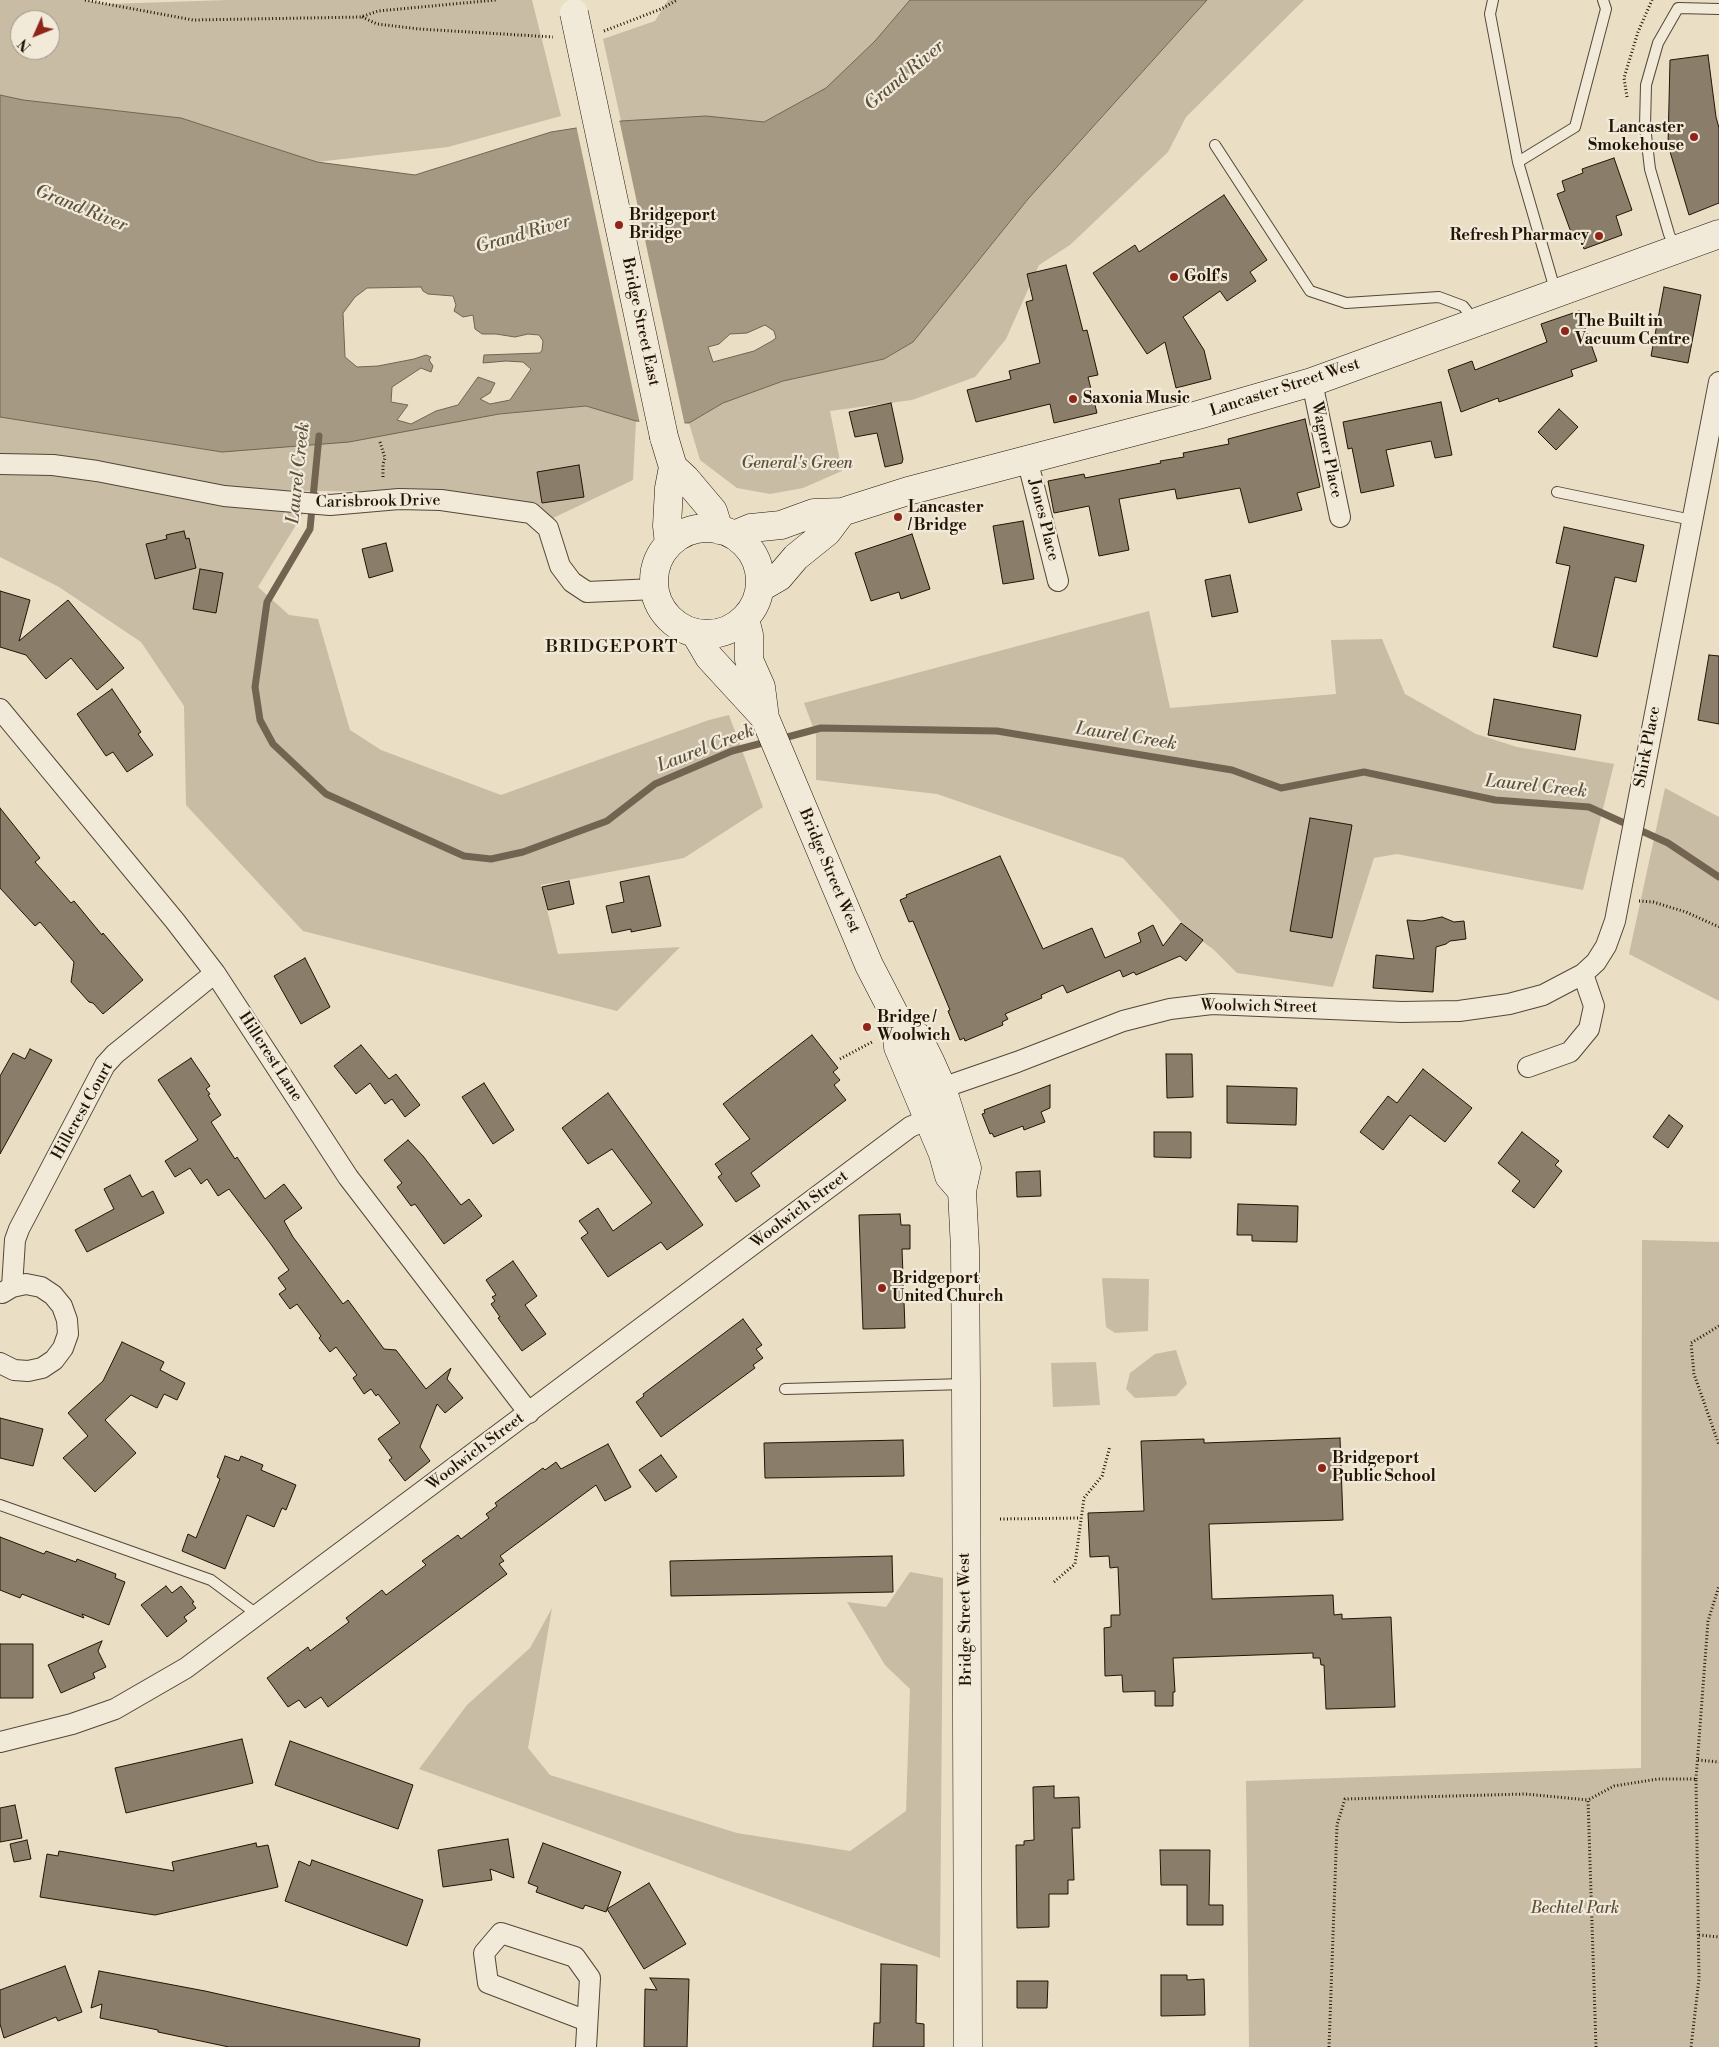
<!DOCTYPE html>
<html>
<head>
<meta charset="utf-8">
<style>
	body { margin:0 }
	#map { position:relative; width:1719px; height:2047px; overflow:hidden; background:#eadec5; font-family:"Libre Bodoni",serif }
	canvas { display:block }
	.north { position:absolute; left:10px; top:10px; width:50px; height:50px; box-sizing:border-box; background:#f1ead9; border:1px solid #9f9484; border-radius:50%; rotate:226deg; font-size:14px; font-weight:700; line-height:20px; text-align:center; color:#231405 }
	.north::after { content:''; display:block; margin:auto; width:18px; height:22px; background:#8f2418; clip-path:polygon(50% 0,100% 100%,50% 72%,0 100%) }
</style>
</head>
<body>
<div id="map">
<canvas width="1719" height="2047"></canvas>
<div class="north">N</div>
</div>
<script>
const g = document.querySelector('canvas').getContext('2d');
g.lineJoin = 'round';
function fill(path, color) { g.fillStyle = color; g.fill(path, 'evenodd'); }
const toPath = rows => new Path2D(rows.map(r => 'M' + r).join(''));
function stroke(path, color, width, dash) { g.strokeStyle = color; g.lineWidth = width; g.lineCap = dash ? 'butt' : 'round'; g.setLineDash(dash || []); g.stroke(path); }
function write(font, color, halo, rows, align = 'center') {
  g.font = font + ' "Libre Bodoni",serif'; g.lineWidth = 4.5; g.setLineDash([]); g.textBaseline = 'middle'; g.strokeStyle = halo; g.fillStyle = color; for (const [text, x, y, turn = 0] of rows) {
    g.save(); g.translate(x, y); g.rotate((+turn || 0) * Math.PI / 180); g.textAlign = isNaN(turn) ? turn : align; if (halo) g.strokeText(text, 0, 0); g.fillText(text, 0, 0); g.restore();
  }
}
const green = toPath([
	[0,0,85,0,107,4,228,0,532,0,561,116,448,147,317,162,181,118,23,100,0,95],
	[20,20,50,20,50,50,20,50],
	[668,0,910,0,875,41,826,88,764,122,706,116,621,121,603,39,655,21],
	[1207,0,1304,0,1186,117,1168,152,1070,245,1039,265,1006,339,975,377,912,400,830,411,842,471,803,488,770,494,737,488,700,460,689,423,723,403,783,381,884,359,913,342,1028,199],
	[586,406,636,421,633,480,551,519,530,505,473,493,248,490,111,467,87,459,0,456,0,417,222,452,499,414],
	[0,473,76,474,304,512,258,587,289,615,318,619,350,730,381,750,501,795,709,720,729,715,763,807,684,858,541,885,558,954,680,947,617,1011,303,931,186,805,184,706,141,642,59,587,0,557],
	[1149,611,1170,708,1336,694,1331,640,1382,639,1405,694,1476,734,1517,747,1614,764,1583,890,1397,854,1374,858,1333,987,1237,973,1213,949,1192,934,1123,858,937,794,816,780,816,735,804,703],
	[1665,788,1719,817,1719,1001,1629,954],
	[1642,1240,1719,1242,1719,2047,1249,2047,1246,1781,1641,1768],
	[1102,1278,1149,1279,1148,1331,1115,1333,1106,1327],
	[1176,1350,1187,1384,1176,1396,1135,1398,1126,1389,1130,1373,1155,1354],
	[1096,1362,1100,1405,1053,1407,1051,1363],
	[910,1572,943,1578,940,1958,419,1769,467,1705,530,1648,552,1608,528,1748,550,1775,737,1833,850,1851,906,1811,910,1689,885,1665,847,1602,886,1607]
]);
const water = toPath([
	[910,0,1207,0,1028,199,913,342,884,359,783,381,723,403,689,423,636,421,586,406,499,414,349,442,222,452,0,417,0,95,23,100,181,118,317,162,415,175,551,132,621,121,706,116,764,122,826,88,875,41,910,0],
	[421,287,423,291,428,294,453,296,456,305,454,311,463,317,473,315,475,329,482,334,496,334,515,337,528,334,539,335,543,341,542,350,540,353,484,355,483,363,506,361,523,362,531,369,510,400,490,404,480,399,490,393,495,383,478,377,458,405,436,411,411,424,397,420,408,405,391,402,392,387,421,368,431,372,433,366,429,360,431,357,426,355,414,359,378,366,357,367,345,357,343,313,355,297,367,288,421,287],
	[765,325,774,331,776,338,772,341,754,351,713,362,708,347,719,344,730,334,747,333,765,325]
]);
const pier = toPath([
	[619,119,685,426,640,424,576,125]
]);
const stream = toPath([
	[319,436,310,529,267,602,255,687,260,720,273,744,326,794,464,856,491,859,523,852,607,821,655,784,732,751,770,741],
	[780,739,821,728,997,731,1232,770,1281,788,1364,772,1495,800,1589,807,1668,843,1719,877]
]);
const building = toPath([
	[1708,55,1716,117,1719,128,1719,203,1689,215,1668,145,1670,60,1708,55],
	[1614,158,1632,210,1616,216,1622,235,1584,249,1578,232,1572,235,1557,194,1565,191,1562,181,1583,173,1582,169,1614,158],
	[1224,195,1267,260,1250,272,1256,281,1227,301,1220,291,1183,317,1204,350,1211,379,1176,388,1165,342,1147,354,1093,273,1135,245,1139,252,1224,195],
	[1066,265,1083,331,1087,330,1098,375,1088,377,1097,413,1054,423,1050,404,976,422,967,390,1011,379,1009,371,1040,363,1026,302,1033,300,1027,274,1066,265],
	[1664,287,1701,295,1688,363,1651,356,1664,287],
	[1579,311,1597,361,1571,370,1573,376,1499,402,1498,398,1461,412,1448,370,1472,361,1475,370,1547,342,1541,324,1579,311],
	[1441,402,1452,455,1435,458,1431,441,1386,450,1394,486,1361,493,1352,448,1348,449,1343,422,1441,402],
	[891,403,903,459,902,463,885,467,877,433,855,437,849,412,891,403],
	[1559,409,1578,427,1556,450,1538,432,1559,409],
	[1305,419,1320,487,1297,493,1302,510,1249,523,1240,488,1177,499,1175,489,1119,499,1129,550,1099,556,1089,506,1054,513,1048,481,1084,474,1085,478,1161,463,1160,461,1184,457,1183,453,1229,444,1228,439,1305,419],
	[579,465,584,497,542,503,537,472,579,465],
	[1023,521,1034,579,1003,584,993,526,1023,521],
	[1564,527,1644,545,1636,582,1615,577,1597,657,1553,647,1570,566,1556,563,1564,527],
	[184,531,186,539,189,538,196,568,155,579,146,544,167,539,166,535,184,531],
	[912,534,930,589,901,599,899,592,871,601,855,553,912,534],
	[386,543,393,571,369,578,362,549,386,543],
	[200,569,223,573,216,613,193,609,200,569],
	[1230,575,1238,612,1212,617,1205,580,1230,575],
	[0,591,30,600,19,641,68,600,124,668,97,690,71,658,46,679,26,655,0,647,0,591],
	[1709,655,1719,656,1719,724,1698,720,1709,655],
	[112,689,141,732,138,734,153,755,127,772,113,752,106,756,77,714,112,689],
	[1494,699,1581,715,1575,750,1488,735,1494,699],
	[0,808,40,858,35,862,71,903,74,901,102,935,103,933,143,980,103,1014,93,1003,89,1002,71,982,74,962,40,922,35,926,0,888,0,808],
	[1310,818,1352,825,1332,938,1290,931,1310,818],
	[1000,856,1043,949,1092,928,1105,958,1141,942,1138,933,1153,925,1163,946,1181,923,1203,940,1186,961,1180,956,1136,975,1134,972,1123,977,1120,970,1067,993,1063,985,1041,995,1042,998,1005,1014,1008,1019,1002,1022,1003,1025,965,1041,964,1038,960,1040,948,1011,950,1010,913,921,909,922,900,900,907,897,906,895,1000,856],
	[649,876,661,926,631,932,631,929,612,933,606,906,624,902,620,882,649,876],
	[569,881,574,904,548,910,542,887,569,881],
	[1442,917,1454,922,1464,921,1466,939,1450,941,1446,944,1436,947,1433,992,1373,988,1376,955,1414,959,1407,920,1422,921,1442,917],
	[305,958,330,1007,301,1024,274,976,305,958],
	[812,1035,838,1068,833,1072,840,1080,834,1085,846,1100,751,1173,760,1186,736,1202,718,1177,722,1174,715,1164,750,1139,723,1104,812,1035],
	[361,1045,389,1079,396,1074,420,1105,405,1117,392,1099,385,1104,370,1083,356,1094,334,1066,361,1045],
	[30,1049,52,1060,0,1154,0,1076,13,1053,25,1059,30,1049],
	[1166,1054,1192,1054,1193,1097,1167,1098,1166,1054],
	[191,1058,210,1086,206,1089,210,1094,208,1095,221,1115,211,1122,235,1159,237,1157,265,1199,284,1184,302,1208,284,1221,293,1237,343,1304,348,1300,384,1349,396,1350,426,1389,451,1368,447,1379,463,1398,445,1413,437,1404,420,1447,430,1461,405,1481,389,1460,392,1458,378,1439,400,1423,378,1394,376,1396,371,1389,364,1394,353,1378,357,1375,336,1347,330,1352,319,1338,321,1336,297,1304,290,1309,279,1294,286,1289,278,1278,289,1270,270,1243,229,1189,218,1196,207,1179,201,1184,190,1168,175,1177,165,1161,198,1140,158,1080,191,1058],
	[1423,1069,1472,1108,1445,1142,1410,1115,1383,1150,1360,1132,1388,1096,1397,1103,1423,1069],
	[484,1083,514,1130,493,1144,462,1097,484,1083],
	[1050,1085,1050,1108,1041,1112,1045,1122,1024,1130,1023,1126,994,1137,992,1133,990,1134,982,1114,985,1113,984,1110,1050,1085],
	[1227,1086,1297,1088,1296,1125,1227,1123,1227,1086],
	[608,1093,703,1225,667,1250,661,1242,608,1277,581,1238,588,1233,579,1221,598,1208,613,1231,652,1203,612,1149,588,1164,562,1128,608,1093],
	[1669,1115,1683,1126,1668,1148,1653,1137,1669,1115],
	[1154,1132,1191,1132,1191,1158,1154,1157,1154,1132],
	[1522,1132,1559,1161,1555,1165,1562,1171,1534,1208,1512,1191,1520,1181,1498,1163,1522,1132],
	[408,1140,423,1156,461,1205,469,1199,482,1216,444,1244,415,1204,411,1206,397,1187,402,1183,384,1160,408,1140],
	[1040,1171,1041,1196,1017,1197,1016,1172,1040,1171],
	[130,1175,142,1197,153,1191,164,1213,87,1252,75,1230,114,1209,104,1189,130,1175],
	[1238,1204,1298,1206,1297,1242,1252,1241,1252,1235,1237,1235,1238,1204],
	[900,1214,901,1225,910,1225,910,1249,902,1249,905,1328,863,1329,859,1215,900,1214],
	[513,1261,537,1296,525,1305,546,1334,522,1351,498,1318,500,1317,491,1304,495,1301,492,1297,496,1295,486,1280,513,1261],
	[743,1319,762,1345,756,1349,763,1358,753,1365,755,1368,661,1437,636,1402,644,1396,643,1394,743,1319],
	[122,1342,164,1362,160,1370,185,1383,177,1400,164,1394,157,1408,131,1395,105,1420,136,1453,95,1492,63,1458,88,1436,68,1413,103,1381,122,1342],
	[0,1418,43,1429,33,1466,0,1458,0,1418],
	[1340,1438,1343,1520,1209,1524,1212,1599,1333,1595,1334,1615,1342,1614,1342,1619,1391,1617,1395,1707,1326,1709,1324,1665,1321,1665,1320,1658,1313,1658,1313,1653,1173,1658,1175,1692,1173,1692,1173,1706,1155,1706,1155,1691,1123,1692,1122,1675,1105,1676,1104,1628,1111,1627,1111,1615,1120,1615,1118,1567,1110,1568,1109,1556,1090,1557,1088,1513,1144,1511,1141,1441,1204,1439,1204,1443,1340,1438],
	[903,1440,904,1476,765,1478,764,1443,903,1440],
	[608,1444,631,1487,605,1501,596,1485,500,1556,504,1561,499,1564,507,1574,328,1707,321,1697,305,1708,299,1700,288,1707,267,1678,308,1647,310,1651,349,1622,346,1618,382,1590,386,1595,426,1565,422,1561,458,1535,461,1539,489,1518,486,1514,497,1506,495,1503,543,1468,545,1470,556,1462,561,1469,608,1444],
	[661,1455,677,1477,656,1492,639,1470,661,1455],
	[225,1456,239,1461,241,1456,263,1465,261,1470,296,1485,286,1510,282,1508,274,1527,247,1515,225,1569,182,1551,188,1534,196,1538,220,1479,217,1477,225,1456],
	[0,1537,44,1554,46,1551,76,1562,77,1559,116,1574,115,1578,125,1582,109,1625,82,1614,84,1618,22,1594,20,1598,0,1590,0,1537],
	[892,1556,893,1592,671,1596,670,1561,892,1556],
	[166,1586,172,1593,181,1586,194,1602,192,1603,196,1608,184,1617,187,1621,167,1637,141,1605,166,1586],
	[102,1641,98,1651,106,1667,93,1673,95,1678,61,1693,48,1665,102,1641],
	[0,1644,33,1644,33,1698,0,1698,0,1644],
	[242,1739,253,1783,126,1813,115,1768,242,1739],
	[290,1741,413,1785,398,1829,275,1785,290,1741],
	[1054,1786,1054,1798,1079,1797,1080,1828,1072,1828,1074,1880,1068,1880,1068,1894,1049,1894,1049,1927,1017,1928,1016,1845,1024,1845,1024,1841,1034,1840,1033,1787,1054,1786],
	[15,1805,22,1838,0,1842,0,1808,15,1805],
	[508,1839,514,1878,490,1869,492,1880,443,1887,438,1850,508,1839],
	[27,1840,31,1859,14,1862,10,1844,27,1840],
	[256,1843,257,1847,268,1845,278,1887,155,1915,40,1897,47,1854,58,1856,59,1851,174,1871,172,1862,256,1843],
	[543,1843,621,1872,606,1912,585,1905,583,1909,536,1892,538,1887,528,1883,543,1843],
	[1160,1850,1210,1850,1209,1905,1223,1905,1223,1925,1187,1925,1187,1885,1161,1885,1160,1850],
	[312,1860,423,1900,407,1946,285,1901,299,1861,310,1866,312,1860],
	[649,1883,686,1944,644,1969,607,1909,649,1883],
	[881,1964,917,1965,916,2023,924,2024,924,2047,873,2047,874,2023,880,2023,881,1964],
	[65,1966,82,2012,58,2021,56,2017,4,2038,0,2024,0,1990,65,1966],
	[99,1971,205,1991,420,2039,419,2047,229,2047,158,2032,158,2030,100,2018,102,2004,91,2008,99,1971],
	[1161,1975,1187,1975,1187,1980,1204,1979,1205,2015,1161,2016,1161,1975],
	[650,1978,689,1979,687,2047,644,2047,645,1989,657,1990,650,1978],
	[1017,1981,1048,1981,1047,2008,1017,2008,1017,1981]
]);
const path = toPath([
	[85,0,193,20,361,17,378,11,496,0],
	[362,17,377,24,419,29,553,37],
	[604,31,661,9,677,0],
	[1627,97,1624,78,1638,32,1652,0],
	[380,442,385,458,383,464,383,479],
	[1639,901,1653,902,1686,912,1719,927],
	[840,1059,872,1042],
	[1719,1326,1691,1343,1694,1374,1719,1445],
	[1000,1519,1080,1518],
	[1054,1582,1075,1564,1084,1498,1102,1476,1110,1446],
	[1698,1760,1719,1762],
	[1696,1779,1708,1621,1719,1586],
	[1699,1935,1719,1937],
	[1329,2047,1337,1825,1345,1799,1525,1794,1588,1800],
	[1596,2047,1588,1800,1614,1786,1658,1779,1696,1779,1699,1979,1691,2047]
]);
const lane = toPath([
	[1493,0,1490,14,1518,162,1556,293],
	[1215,145,1310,291,1346,303,1439,297,1463,306,1475,321],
	[1518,162,1575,127,1606,9,1603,0],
	[1675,248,1669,234,1650,169,1645,126,1646,85,1658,43,1678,8,1719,9],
	[1557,492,1692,520],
	[785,1389,965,1384],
	[0,1505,211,1580,258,1615]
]);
const street = toPath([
	[1312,382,1340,517],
	[1027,459,1058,581],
	[0,464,53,465,97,471,224,496,330,505,399,499,441,500,531,513,548,528,560,566,572,582,587,592,655,589],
	[0,709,175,921,215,973,348,1177,529,1413],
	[1528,1067,1570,1052,1589,1029,1594,1006,1583,974],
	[942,1088,1017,1062,1123,1021,1170,1009,1212,1004,1402,1012,1459,1011,1509,1004,1543,995,1583,974,1596,962,1606,946,1615,921,1719,382],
	[12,1287,15,1240,19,1229,105,1065,115,1054,215,973],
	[0,1363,14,1370,28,1371,42,1368,54,1360,63,1348,68,1334,67,1320,62,1306,53,1295,41,1287,26,1284,12,1287,2,1293],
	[0,1742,72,1724,115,1709,186,1668,910,1127,928,1119],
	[586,2047,590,1978,575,1957,501,1933,484,1953,488,1983,587,2021]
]);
const secondary = toPath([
	[664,437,673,467,669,488,667,526,669,544],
	[673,467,686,479,713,511,719,530],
	'654 581a53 53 0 1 1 106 0a53 53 0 1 1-106 0Z',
	[734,535,751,528,781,525,814,513,842,512,908,491,1198,415,1312,382,1719,234],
	[760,588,779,577,796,557,827,532,842,512],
	[745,619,749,635,749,660,761,687,765,718,869,965,898,1021,918,1037,930,1061,942,1088,967,1168,962,1191,965,1249,966,1384,968,2047],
	[695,633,709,657,765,718],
	[898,1021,898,1047,943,1154,949,1176,962,1191]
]);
const secondaryBridge = toPath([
	[574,13,664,437]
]);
const markers = [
	[1694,137,5,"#8f2418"],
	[619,225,5,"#8f2418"],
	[1599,236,5,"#8f2418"],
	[1174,277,5,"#8f2418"],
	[1565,331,5,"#8f2418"],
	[1073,399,5,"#8f2418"],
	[898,517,5,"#8f2418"],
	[867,1027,5,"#8f2418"],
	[882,1288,5,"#8f2418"],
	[1322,1468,5,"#8f2418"]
];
const poiNames = [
	["Lancaster",1684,128,"right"],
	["Smokehouse",1684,146,"right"],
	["Bridgeport",629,216],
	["Bridge",629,234],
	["Refresh Pharmacy",1589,236,"right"],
	["Golf's",1184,277],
	["The Built in",1575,322],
	["Vacuum Centre",1575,340],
	["Saxonia Music",1083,399],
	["Lancaster",908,508],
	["/ Bridge",908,526],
	["Bridge /",877,1018],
	["Woolwich",877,1036],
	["Bridgeport",892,1279],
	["United Church",892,1297],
	["Bridgeport",1332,1459],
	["Public School",1332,1477]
];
const streetNames = [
	["Bridge Street East",640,322,78],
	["Lancaster Street West",1285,388,-18],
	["Wagner Place",1326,450,78],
	["Carisbrook Drive",378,502,-1],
	["Jones Place",1043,520,76],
	["Shirk Place",1648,747,-79],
	["Bridge Street West",829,871,67],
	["Woolwich Street",1259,1007,1],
	["Hillcrest Lane",270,1057,57],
	["Hillcrest Court",83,1111,-61],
	["Woolwich Street",800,1210,-37],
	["Woolwich Street",476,1452,-37],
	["Bridge Street West",966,1619,-91]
];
const parkNames = [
	["General's Green",797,464],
	["Bechtel Park",1575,1909]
];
const waterNames = [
	["Grand River",905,76,-40],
	["Grand River",81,209,22],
	["Grand River",523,235,-16],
	["Laurel Creek",299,473,-84],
	["Laurel Creek",1126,737,9],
	["Laurel Creek",706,749,-21],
	["Laurel Creek",1536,787,6]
];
const neighbourhoodNames = [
	["BRIDGEPORT",612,648]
];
fill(green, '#c8bca4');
fill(water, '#a69984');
stroke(water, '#726451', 1);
fill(pier, '#eadec5');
stroke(stream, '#726451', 7);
fill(building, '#8a7d69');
stroke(building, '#231405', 1);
stroke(lane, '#554635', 12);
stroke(street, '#554635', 22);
stroke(secondary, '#231405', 29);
stroke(path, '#231405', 3, [1, 2.5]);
stroke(lane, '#f1ead9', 10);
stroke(street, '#f1ead9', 20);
stroke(secondary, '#f1ead9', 28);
stroke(secondaryBridge, '#231405', 29, []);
stroke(secondaryBridge, '#f1ead9', 28);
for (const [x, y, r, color] of markers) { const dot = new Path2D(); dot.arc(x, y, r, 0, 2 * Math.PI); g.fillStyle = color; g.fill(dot); stroke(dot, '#f1ead9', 2); }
write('bold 16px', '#231405', '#f1ead9', poiNames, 'left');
write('16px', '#231405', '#f1ead9', streetNames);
write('italic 16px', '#5d4f3d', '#f1ead9', parkNames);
write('italic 18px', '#5e503e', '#f1ead9', waterNames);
g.letterSpacing = '1px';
write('18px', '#231405', '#f1ead9', neighbourhoodNames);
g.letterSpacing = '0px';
</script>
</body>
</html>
